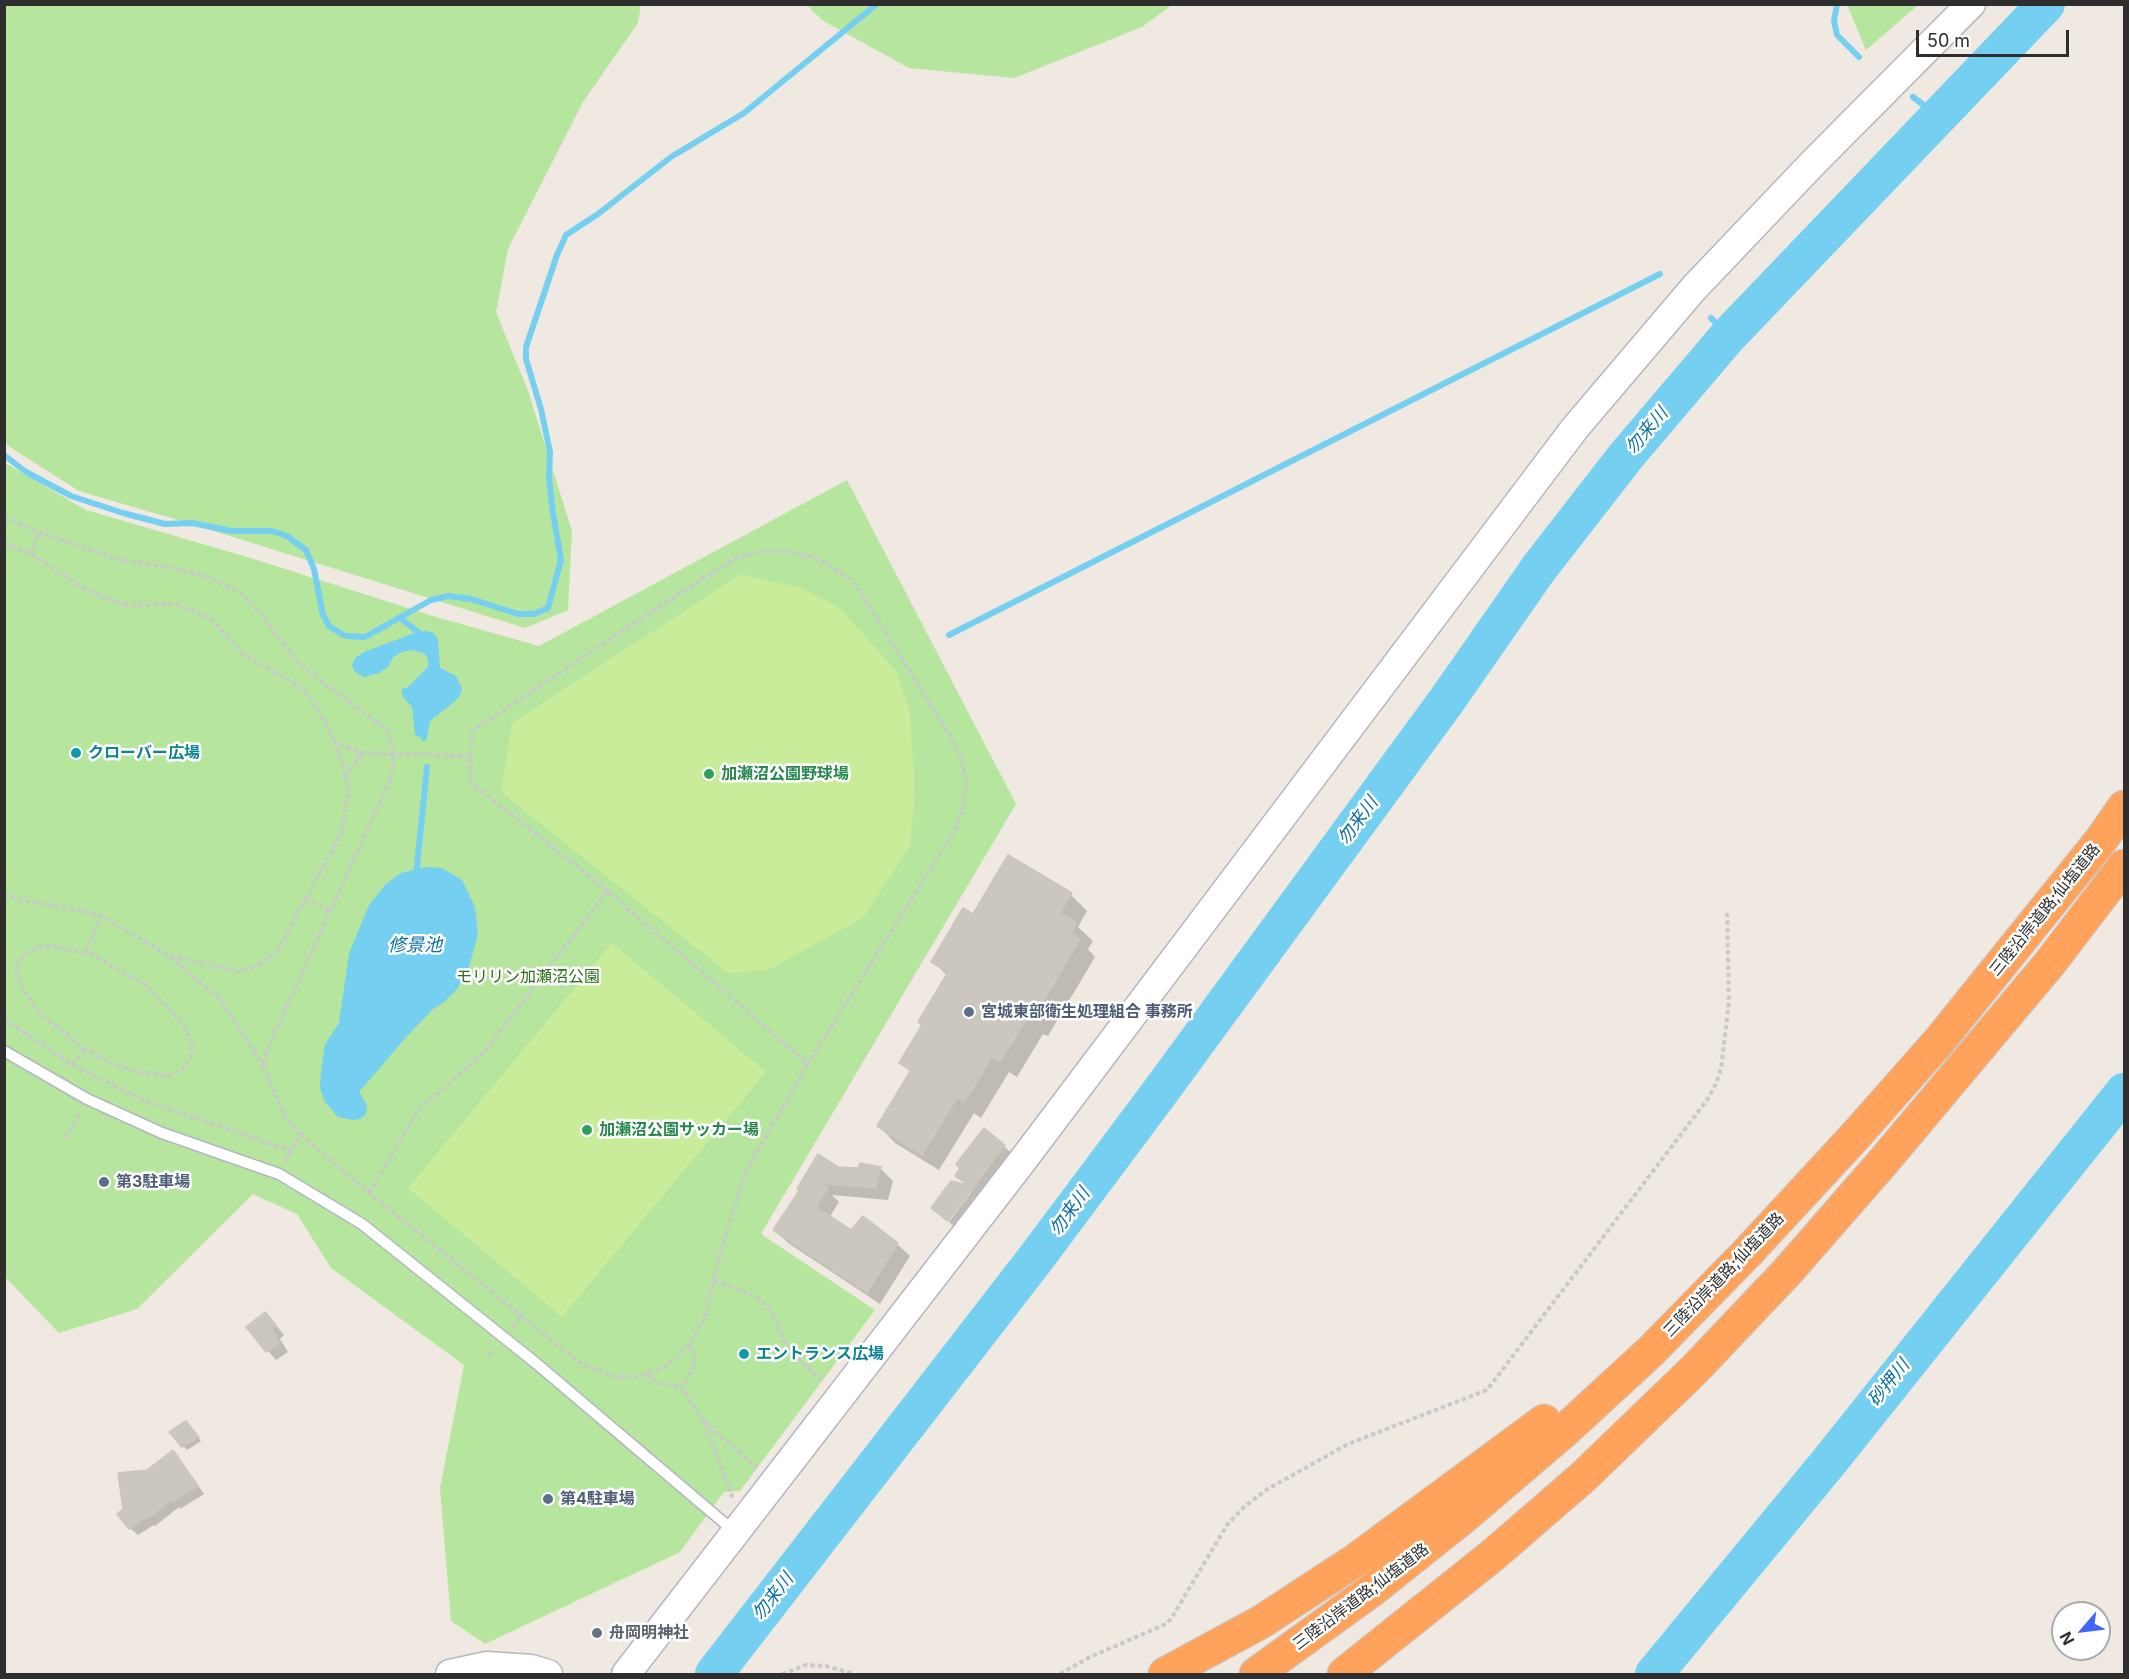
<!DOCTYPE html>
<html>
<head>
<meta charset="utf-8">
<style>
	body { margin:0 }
	#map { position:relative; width:2129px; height:1679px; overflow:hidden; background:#efe9e1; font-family:Inter,sans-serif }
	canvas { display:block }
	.frame { position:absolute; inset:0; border:6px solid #2e2e2e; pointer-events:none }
	.north { position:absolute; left:2051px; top:1601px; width:60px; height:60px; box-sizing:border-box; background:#fff; border:2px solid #ababab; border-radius:50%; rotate:242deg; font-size:16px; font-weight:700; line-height:24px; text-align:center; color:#2e2e2e }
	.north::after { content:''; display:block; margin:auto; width:21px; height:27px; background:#4264fb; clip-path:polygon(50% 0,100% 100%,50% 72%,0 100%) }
	.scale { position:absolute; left:1916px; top:30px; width:153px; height:27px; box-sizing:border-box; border:3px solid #2e2e2e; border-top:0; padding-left:8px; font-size:18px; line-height:21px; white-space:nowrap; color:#2e2e2e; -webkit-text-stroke:4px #fff; paint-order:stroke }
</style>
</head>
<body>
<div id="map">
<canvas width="2129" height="1679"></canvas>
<div class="frame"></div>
<div class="north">N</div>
<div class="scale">50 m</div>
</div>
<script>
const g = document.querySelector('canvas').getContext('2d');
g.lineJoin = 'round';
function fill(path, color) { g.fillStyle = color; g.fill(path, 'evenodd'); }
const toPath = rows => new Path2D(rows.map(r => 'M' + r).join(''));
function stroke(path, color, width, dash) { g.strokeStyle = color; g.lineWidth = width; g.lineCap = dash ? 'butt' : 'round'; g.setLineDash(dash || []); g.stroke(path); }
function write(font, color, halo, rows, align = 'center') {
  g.font = font + ' Inter,"Noto Sans JP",sans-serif'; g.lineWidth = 5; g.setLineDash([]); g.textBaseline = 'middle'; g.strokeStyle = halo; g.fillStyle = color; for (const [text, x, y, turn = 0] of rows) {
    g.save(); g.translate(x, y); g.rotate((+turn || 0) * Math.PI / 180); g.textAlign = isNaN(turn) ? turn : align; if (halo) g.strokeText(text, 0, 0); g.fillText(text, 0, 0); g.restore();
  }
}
const green = toPath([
	[4,5,641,5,638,23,583,102,508,249,496,312,528,391,572,531,568,610,525,628,188,523,79,491,7,445,4,439],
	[807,5,1172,5,1142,27,1014,78,909,68,822,20],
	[1847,5,1918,5,1866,50],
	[5,463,86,510,254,559,436,617,539,646,847,480,1016,804,761,1234,875,1310,740,1491,724,1492,680,1552,485,1644,451,1621,440,1488,464,1365,331,1268,297,1214,253,1194,137,1309,59,1333,5,1277]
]);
const pitch = toPath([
	[741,574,802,588,840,608,896,671,910,713,915,795,910,846,863,918,768,970,728,973,501,792,512,723],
	[612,943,766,1072,562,1317,408,1188]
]);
const water = toPath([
	[426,631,434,633,438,640,440,668,456,676,462,688,460,696,454,702,429,722,424,729,421,738,415,735,412,707,403,697,401,689,407,688,428,667,428,659,424,653,412,650,402,652,393,657,388,667,379,673,364,677,354,671,352,665,355,658,364,652,417,632],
	[425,867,442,868,462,880,475,907,478,934,469,967,457,989,444,1002,433,1009,408,1035,359,1092,367,1105,366,1114,360,1119,353,1120,338,1117,325,1102,320,1088,321,1072,325,1044,339,1023,349,954,369,905,385,885,401,873]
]);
const shadow = toPath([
	[1008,857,1071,895,1087,911,1078,927,1093,941,1088,949,1095,957,1048,1036,1043,1034,1017,1077,1009,1072,981,1118,974,1113,939,1170,895,1143,879,1126,911,1073,901,1062,923,1026,948,976,933,962,974,916],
	[1004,1146,1013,1155,958,1229,949,1222,972,1191,968,1191,946,1221,933,1208,967,1186,957,1175],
	[880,1168,893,1181,888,1200,832,1195,839,1202,829,1218,851,1232,897,1244,910,1256,880,1304,788,1243,775,1230,801,1191,838,1169],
	[274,1323,284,1335,280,1339,288,1352,276,1360,248,1327],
	[190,1427,201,1441,187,1450,172,1432],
	[173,1452,180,1460,204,1494,180,1509,179,1507,155,1526,154,1525,138,1535,130,1528,125,1510,147,1471]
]);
const stream = toPath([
	[1837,4,1834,21,1837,35,1859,57],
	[1913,97,1938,116],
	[1711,318,1728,336],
	[4,455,26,472,71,496,123,513,165,524,192,523,231,531,272,531,287,536,306,550,314,569,323,615,329,626,345,636,365,637,431,600,448,596,471,599,518,614,534,614,548,608,561,560,552,507,549,477,550,452,541,409,526,359,526,347,557,255,566,235,598,214,671,157,744,113,877,4],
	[400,618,423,636],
	[949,635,1660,274],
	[424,738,427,719],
	[416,876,427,767]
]);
const river = toPath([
	[714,1674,1036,1258,1163,1088,1447,700,1539,568,1626,456,1728,336,2046,4],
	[1654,1674,1828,1463,2124,1092]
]);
const building = toPath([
	[1008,855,1072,893,1060,913,1077,923,1071,934,1080,939,1032,1021,1027,1018,1000,1062,992,1057,964,1103,957,1098,922,1155,877,1126,911,1070,899,1063,922,1025,918,1022,948,972,931,962,963,908,973,914,1008,855],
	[984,1128,1005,1145,948,1221,931,1208,951,1181,970,1185,955,1176,960,1168,956,1164,984,1128],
	[818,1154,838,1167,858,1168,860,1163,881,1167,876,1188,821,1183,828,1188,816,1207,851,1230,863,1216,898,1243,867,1293,773,1230,799,1191,797,1189,818,1154],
	[265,1312,276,1325,272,1329,280,1343,266,1352,246,1327,265,1312],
	[186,1421,199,1437,182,1447,169,1432,186,1421],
	[173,1450,198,1486,172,1502,170,1501,147,1519,145,1518,129,1529,117,1514,123,1509,118,1473,147,1470,173,1450]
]);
const path = toPath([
	[4,517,39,532,118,559,168,567,205,576,240,592,260,613,300,665,388,731,394,753,391,778,269,1045,263,1066,285,1117,300,1134,285,1162],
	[4,543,31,554,87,590,110,600,128,605,177,604,210,618,243,654,294,683,305,692,314,703,336,743],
	[31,554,39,532],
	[346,776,362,753],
	[608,891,470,782,472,731,669,600,738,557,766,551,789,552,812,557,830,566,848,578,860,591,949,734,962,759,966,782,963,808,955,830,808,1064],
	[4,894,28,901,91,913,101,916,167,955,241,972,260,964,276,953,341,834,348,793,346,776,336,743,362,753,471,756],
	[305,899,330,911],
	[53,946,91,954,146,985,184,1025,192,1041,191,1055,183,1069,168,1076,140,1072,113,1064,85,1049,44,1017,23,990,17,971,20,960,28,952,41,947,53,946],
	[85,953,101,916],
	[170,957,222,1001,263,1066],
	[4,1019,73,1065,138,1098,291,1151],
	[73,1065,85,1049],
	[300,1134,369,1193,417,1112,484,1052,608,891,808,1064,746,1171,721,1251,704,1320,690,1343,680,1355,664,1367,641,1376,615,1377,581,1364,369,1193],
	[66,1138,80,1112],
	[714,1281,745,1292,759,1299,771,1311,778,1324,785,1343,792,1353,822,1380],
	[513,1327,521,1316],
	[690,1344,695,1359,691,1373,682,1388,703,1420,732,1495,730,1497],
	[489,1356,495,1350],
	[646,1375,660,1383,682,1388],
	[704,1421,757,1468],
	[782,1674,806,1665,826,1666,854,1674],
	[1060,1674,1090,1657,1166,1624,1171,1619,1227,1525,1244,1507,1266,1490,1348,1444,1487,1390,1707,1100,1716,1084,1721,1069,1729,1001,1727,913]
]);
const lane = toPath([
	[4,1051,87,1099,162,1133,279,1174,362,1224,537,1364,735,1532]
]);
const secondary = toPath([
	[450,1674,487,1666,531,1669,548,1674],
	[626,1674,1020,1164,1575,428,1694,288,1812,164,1971,4]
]);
const highway = toPath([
	[1165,1674,1261,1622,1353,1562,1544,1421],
	[1256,1674,1372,1590,1466,1515,1562,1433,1650,1352,1747,1253,1857,1134,1940,1040,2101,840,2124,807],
	[1344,1674,1493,1555,1583,1477,1694,1370,1787,1272,1883,1162,2050,963,2124,866]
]);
const markers = [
	[76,753,6,"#0f9aa8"],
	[709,774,6,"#2e9e5b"],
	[969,1012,6,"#5c6f8a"],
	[587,1130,6,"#2e9e5b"],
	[104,1182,6,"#5c6f8a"],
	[744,1354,6,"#0f9aa8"],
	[548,1499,6,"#5c6f8a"],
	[597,1633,6,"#6b7280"]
];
const cultureNames = [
	["クローバー広場",88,753],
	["エントランス広場",756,1354]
];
const leisureNames = [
	["加瀬沼公園野球場",721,774],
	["加瀬沼公園サッカー場",599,1130]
];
const streetNames = [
	["三陸沿岸道路;仙塩道路",2045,910,-51],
	["三陸沿岸道路;仙塩道路",1724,1275,-46],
	["三陸沿岸道路;仙塩道路",1361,1597,-37]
];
const parkNames = [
	["モリリン加瀬沼公園",528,977]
];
const serviceNames = [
	["宮城東部衛生処理組合 事務所",981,1012],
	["第3駐車場",116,1182],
	["第4駐車場",560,1499]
];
const worshipNames = [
	["舟岡明神社",609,1633]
];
const waterNames = [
	["勿来川",1647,431,-50],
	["勿来川",1358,821,-54],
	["修景池",415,946],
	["勿来川",1070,1212,-54],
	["砂押川",1889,1383,-51],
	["勿来川",773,1597,-52]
];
fill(green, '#b6e59e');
fill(pitch, '#c9ec9a');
fill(water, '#75cff0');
fill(shadow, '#0003');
stroke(stream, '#75cff0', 6);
stroke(river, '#75cff0', 38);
fill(building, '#cbc7bf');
stroke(building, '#cbc5ba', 1.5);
stroke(lane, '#b4b7c1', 13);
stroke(secondary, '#b4b7c1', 31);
stroke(highway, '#c9c9c9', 35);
stroke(path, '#c9c9c9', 4, [4.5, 3]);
stroke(lane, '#fff', 10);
stroke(secondary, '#fff', 28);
stroke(highway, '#ffa35c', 33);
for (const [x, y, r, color] of markers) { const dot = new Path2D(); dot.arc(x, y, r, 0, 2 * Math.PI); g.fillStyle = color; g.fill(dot); stroke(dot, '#fff', 2); }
write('bold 16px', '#0d838f', '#fff', cultureNames, 'left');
write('bold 16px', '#27864d', '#fff', leisureNames, 'left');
write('16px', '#2e2e2e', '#fff', streetNames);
write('16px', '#2c6e1b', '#fff', parkNames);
write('bold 16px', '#4e5e75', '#fff', serviceNames, 'left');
write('bold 16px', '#5b616d', '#fff', worshipNames, 'left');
write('italic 18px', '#0d6fa3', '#fff', waterNames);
</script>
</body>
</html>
